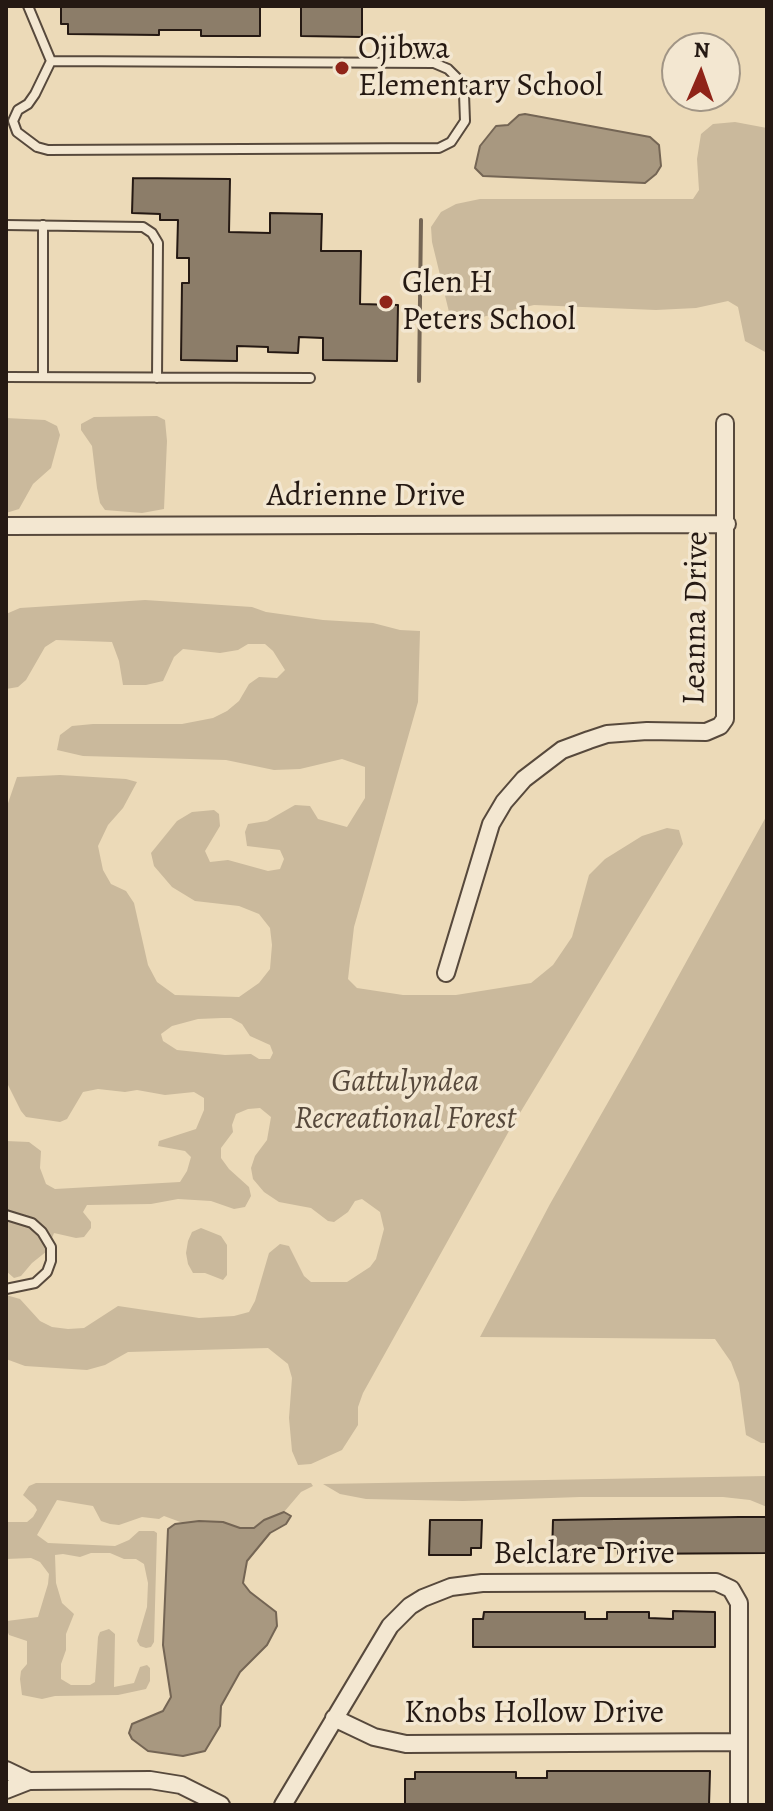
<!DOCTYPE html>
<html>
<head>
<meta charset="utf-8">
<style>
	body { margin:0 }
	#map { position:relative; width:773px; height:1811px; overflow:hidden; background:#ecdab8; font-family:Alegreya,serif }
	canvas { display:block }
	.frame { position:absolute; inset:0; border:8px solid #251913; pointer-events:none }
	.north { position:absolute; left:661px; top:32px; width:80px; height:80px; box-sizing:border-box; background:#f3e7d1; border:2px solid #a19585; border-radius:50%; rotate:2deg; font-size:22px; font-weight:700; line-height:32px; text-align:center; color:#251913 }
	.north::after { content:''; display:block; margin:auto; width:28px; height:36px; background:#8f2418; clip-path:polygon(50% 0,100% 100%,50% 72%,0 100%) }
</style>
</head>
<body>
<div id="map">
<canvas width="773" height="1811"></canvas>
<div class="frame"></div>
<div class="north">N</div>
</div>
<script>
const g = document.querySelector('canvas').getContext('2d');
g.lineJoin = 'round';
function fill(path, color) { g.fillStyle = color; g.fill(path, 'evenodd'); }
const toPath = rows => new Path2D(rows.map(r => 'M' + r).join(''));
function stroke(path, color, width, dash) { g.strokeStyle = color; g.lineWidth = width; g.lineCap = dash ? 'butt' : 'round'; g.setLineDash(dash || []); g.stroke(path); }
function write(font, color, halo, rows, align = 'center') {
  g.font = font + ' Alegreya,serif'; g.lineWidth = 7; g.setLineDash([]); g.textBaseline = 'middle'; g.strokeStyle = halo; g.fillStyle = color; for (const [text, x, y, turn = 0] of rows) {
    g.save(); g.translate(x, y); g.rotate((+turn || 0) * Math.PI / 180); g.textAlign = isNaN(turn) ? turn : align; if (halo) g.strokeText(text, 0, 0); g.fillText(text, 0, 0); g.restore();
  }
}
const green = toPath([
	[735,122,767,128,767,353,745,341,738,307,728,301,696,308,656,310,534,305,482,317,462,318,449,312,432,242,431,227,441,212,456,204,480,199,693,199,699,190,697,159,701,134,713,124],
	[157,416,165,420,167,441,164,509,142,513,105,510,100,503,97,488,92,446,81,430,81,424,94,417],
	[6,418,45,420,57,426,60,435,51,468,33,484,19,509,6,513],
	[145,600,252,607,266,612,323,620,373,623,400,630,420,631,418,702,354,927,348,979,357,988,403,995,456,995,531,983,553,965,572,937,589,875,605,859,642,836,667,828,679,830,683,844,509,1131,363,1393,358,1407,358,1425,342,1450,311,1464,298,1465,292,1451,289,1418,292,1378,288,1364,268,1348,128,1352,105,1365,87,1370,25,1366,6,1359,6,1295,20,1299,40,1321,52,1327,68,1329,84,1328,118,1306,199,1318,234,1316,249,1312,255,1301,269,1253,280,1244,289,1246,304,1276,311,1282,347,1282,370,1267,376,1259,384,1229,380,1212,362,1199,355,1201,348,1212,334,1222,328,1221,311,1208,279,1202,264,1192,253,1179,251,1168,255,1156,267,1140,271,1117,260,1108,248,1109,236,1114,232,1125,233,1132,221,1148,221,1158,229,1169,249,1187,251,1196,245,1207,234,1209,211,1201,178,1199,151,1204,87,1205,83,1212,91,1222,91,1228,84,1237,76,1238,54,1233,47,1251,32,1263,21,1276,14,1278,6,1271,6,1141,29,1142,41,1151,40,1168,46,1184,55,1189,180,1182,187,1171,191,1157,185,1151,158,1146,159,1141,196,1129,204,1110,204,1098,194,1092,165,1095,137,1090,125,1092,98,1089,83,1092,67,1119,60,1122,26,1117,21,1111,6,1081,6,809,17,777,60,775,126,779,137,782,123,808,108,825,98,846,103,870,111,884,126,891,134,903,148,965,157,982,175,995,239,997,259,983,270,969,272,945,270,928,259,914,239,906,195,901,172,887,154,866,151,853,177,821,192,812,214,810,219,814,220,826,205,851,210,862,228,860,268,871,280,869,284,859,280,850,247,846,245,832,248,824,267,821,295,805,310,806,318,819,347,827,365,798,365,767,342,759,300,769,274,770,226,760,83,756,57,750,60,735,72,726,93,724,182,724,213,718,227,711,239,701,249,684,259,677,277,678,285,670,273,651,265,644,248,644,238,650,220,653,183,649,174,657,163,681,146,685,123,685,119,661,112,642,56,640,45,647,26,680,18,687,6,689,6,614,20,608],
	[222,1018,231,1018,242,1024,250,1036,270,1045,273,1053,270,1059,259,1059,251,1054,225,1055,177,1050,163,1041,161,1034,172,1026,198,1019],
	[767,815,767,1443,761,1443,746,1435,739,1383,731,1362,715,1339,480,1337,550,1204,635,1055],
	[201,1228,221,1236,227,1245,227,1275,223,1280,205,1273,193,1273,188,1264,186,1253,188,1241,192,1232],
	[767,1476,767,1507,750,1500,723,1497,580,1497,463,1501,366,1499,340,1494,323,1484],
	[36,1483,311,1483,313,1486,301,1492,284,1512,264,1520,254,1528,240,1528,223,1522,183,1523,164,1516,159,1519,142,1517,119,1525,110,1524,101,1521,93,1506,57,1500,37,1535,48,1543,115,1546,129,1540,139,1531,154,1531,157,1533,154,1642,151,1647,146,1648,140,1646,137,1641,147,1607,148,1583,144,1564,136,1559,124,1559,110,1553,91,1553,80,1557,63,1554,55,1555,56,1583,62,1603,74,1614,66,1634,66,1650,61,1664,61,1679,71,1685,90,1685,95,1682,98,1637,100,1632,109,1629,115,1634,114,1687,134,1683,140,1667,147,1665,150,1668,150,1681,146,1689,118,1695,55,1696,42,1699,22,1695,20,1679,21,1671,27,1664,27,1641,9,1635,6,1628,7,1621,38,1617,48,1584,49,1574,40,1562,31,1558,6,1559,6,1537,8,1535,6,1522,27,1522,33,1517,37,1510,35,1506,23,1495,29,1486]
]);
const water = toPath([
	[525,114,650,137,659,145,661,166,656,174,645,183,483,176,475,168,480,146,496,126,508,125,519,115,525,114],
	[284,1512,291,1516,286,1524,270,1533,247,1561,243,1583,250,1592,276,1612,277,1626,267,1645,240,1672,221,1706,220,1726,205,1751,183,1756,148,1751,132,1739,129,1733,132,1724,163,1711,171,1697,163,1645,168,1529,175,1524,199,1521,223,1522,240,1528,254,1528,264,1520,284,1512]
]);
const stream = toPath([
	[419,381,421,220]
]);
const building = toPath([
	[61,6,260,6,260,36,201,36,201,30,159,30,159,35,68,34,68,24,61,24,61,6],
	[301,6,362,6,362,37,301,36,301,6],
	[133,178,230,179,229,232,270,233,270,213,322,214,321,251,361,251,360,304,398,305,397,361,323,360,323,338,299,337,298,353,268,352,268,347,237,346,237,361,181,360,182,283,189,283,189,258,177,258,178,220,160,220,160,214,132,213,133,178],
	[739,1517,767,1517,767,1553,618,1554,618,1548,594,1548,594,1555,552,1555,553,1520,739,1517],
	[430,1520,482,1520,481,1548,471,1548,471,1555,429,1555,430,1520],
	[673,1611,715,1612,715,1647,473,1647,473,1619,483,1619,484,1612,585,1612,585,1619,607,1619,607,1612,649,1612,649,1618,673,1619,673,1611],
	[547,1771,710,1771,709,1805,405,1805,405,1779,415,1779,415,1772,516,1772,516,1778,547,1778,547,1771]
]);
const lane = toPath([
	[28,6,51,61],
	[51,61,434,63,448,69,459,80,464,94,465,121,451,142,439,148,48,150,37,147,17,132,13,121,18,110,28,104,35,94,51,61],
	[6,225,143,227,152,233,158,243,157,378],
	[6,377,310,378],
	[43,377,43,225],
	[6,1215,32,1223,42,1232,51,1247,51,1261,47,1272,35,1283,6,1289]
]);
const street = toPath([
	[6,526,727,524],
	[446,973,491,824,504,802,524,779,562,750,589,740,607,734,647,731,706,732,720,726,725,719,725,423],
	[334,1718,374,1737,406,1744,739,1742],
	[6,1770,29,1781],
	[6,1790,29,1781,150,1780,181,1785,221,1805],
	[283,1805,390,1626,410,1606,423,1598,451,1587,482,1583,716,1582,731,1589,739,1603,739,1805]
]);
const markers = [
	[342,68,8,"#8f2418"],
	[386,302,8,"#8f2418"]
];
const poiNames = [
	["Ojibwa",358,50],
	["Elementary School",358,87],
	["Glen H",402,284],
	["Peters School",402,321]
];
const streetNames = [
	["Adrienne Drive",366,497],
	["Leanna Drive",697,618,-89],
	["Belclare Drive",584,1555],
	["Knobs Hollow Drive",534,1714]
];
const parkNames = [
	["Gattulyndea",405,1083],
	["Recreational Forest",405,1120]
];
fill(green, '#cab99c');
fill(water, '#a89880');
stroke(water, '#746554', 2);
stroke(stream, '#746554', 4);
fill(building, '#8c7d69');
stroke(building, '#251913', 2);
stroke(lane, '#57493c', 12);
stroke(street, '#57493c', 20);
stroke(lane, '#f3e7d1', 8);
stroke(street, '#f3e7d1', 16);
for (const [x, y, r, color] of markers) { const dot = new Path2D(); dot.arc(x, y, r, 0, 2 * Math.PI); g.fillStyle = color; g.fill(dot); stroke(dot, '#f3e7d1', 3); }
write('32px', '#251913', '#f3e7d1', poiNames, 'left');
write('32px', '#251913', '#f3e7d1', streetNames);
write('italic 32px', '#57493c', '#f3e7d1', parkNames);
</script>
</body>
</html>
